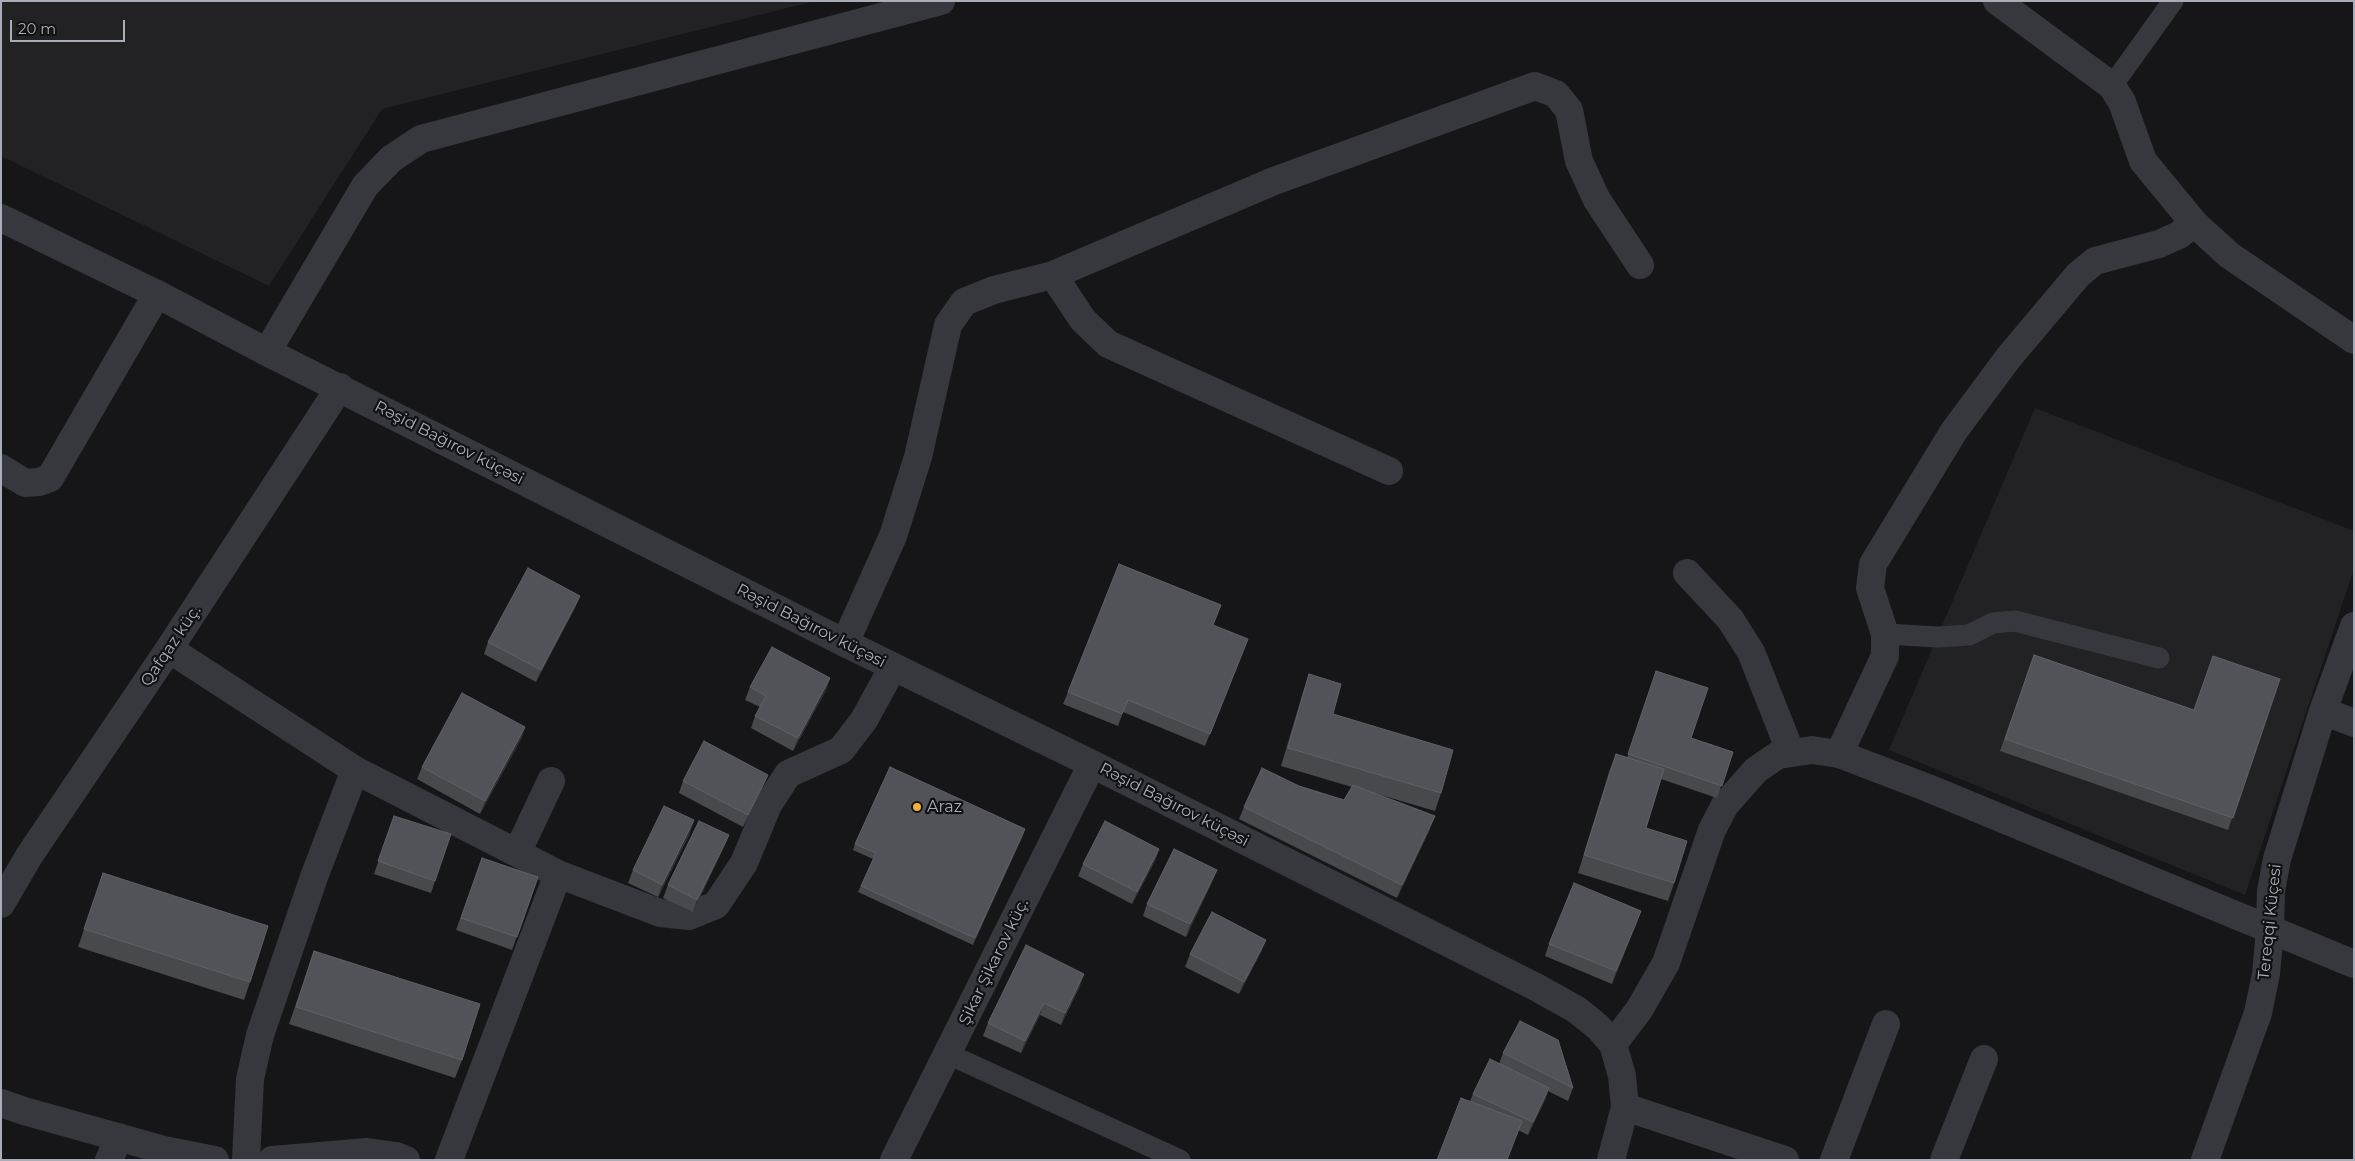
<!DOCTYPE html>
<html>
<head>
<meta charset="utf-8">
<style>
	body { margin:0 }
	#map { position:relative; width:2355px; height:1161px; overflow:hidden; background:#161618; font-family:Montserrat,sans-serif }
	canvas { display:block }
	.frame { position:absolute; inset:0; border:2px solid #a8adb8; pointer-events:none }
	.scale { position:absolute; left:10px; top:20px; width:115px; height:22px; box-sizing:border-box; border:2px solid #a8adb8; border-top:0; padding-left:6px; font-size:15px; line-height:18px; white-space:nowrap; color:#a8adb8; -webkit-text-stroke:4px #111113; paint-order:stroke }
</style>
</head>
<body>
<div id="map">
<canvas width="2355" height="1161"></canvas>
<div class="frame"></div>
<div class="scale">20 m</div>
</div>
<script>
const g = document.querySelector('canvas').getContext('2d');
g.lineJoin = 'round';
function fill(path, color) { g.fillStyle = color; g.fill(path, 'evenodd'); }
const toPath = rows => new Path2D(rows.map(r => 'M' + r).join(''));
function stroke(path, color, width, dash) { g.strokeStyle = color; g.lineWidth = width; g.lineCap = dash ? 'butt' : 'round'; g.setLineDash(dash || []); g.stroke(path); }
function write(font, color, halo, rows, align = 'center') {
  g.font = font + ' Montserrat,sans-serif'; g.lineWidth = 4.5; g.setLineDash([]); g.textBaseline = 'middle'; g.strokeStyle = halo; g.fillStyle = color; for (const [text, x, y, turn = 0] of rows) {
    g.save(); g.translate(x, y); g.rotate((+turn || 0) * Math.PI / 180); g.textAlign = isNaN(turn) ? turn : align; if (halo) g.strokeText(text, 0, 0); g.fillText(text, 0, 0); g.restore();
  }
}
const built = toPath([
	[1,1,815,1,382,109,269,286,1,156],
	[2035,408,2354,531,2354,569,2245,895,1889,750]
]);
const service = toPath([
	[2112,86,2173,1],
	[1885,634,1938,637,1969,635,1993,623,2015,621,2159,658],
	[948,1054,1180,1160]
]);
const minor = toPath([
	[1997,1,2112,86,2122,102,2143,161,2194,223,2229,255,2354,340],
	[1053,275,1083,320,1108,344,1389,471],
	[267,352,365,186,391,159,421,139,941,1],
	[1,468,25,483,39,482,50,478,157,294],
	[1687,573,1730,619,1751,652,1791,753],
	[845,643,893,536,918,457,948,325,964,302,994,290,1053,275,1274,181,1535,86,1556,94,1569,110,1579,161,1597,200,1640,265],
	[169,649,355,770,558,874,660,913,689,916,716,905,744,863,768,805,788,774,841,750,864,720,893,667],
	[2323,711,2354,723],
	[1839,754,1885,656,1885,634,1870,588,1873,564,1954,431,2009,357,2078,275,2095,261,2159,244,2179,235,2194,223],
	[517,853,551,781],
	[1,904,29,856,169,649,340,387],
	[1613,1044,1639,1010,1666,963,1712,830,1725,805,1756,770,1778,755,1812,750,1839,754,1928,788,2354,964],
	[1,1103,24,1111,164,1150,215,1160],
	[1625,1107,1785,1160],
	[109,1160,119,1137],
	[246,1160,250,1079,260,1035,314,877,355,770],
	[272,1160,367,1152,396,1156,406,1160],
	[449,1160,558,874],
	[894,1160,1092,764],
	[1834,1160,1886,1024],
	[1944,1160,1984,1059],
	[2205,1160,2258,1013,2266,974,2270,930,2271,891,2277,859,2323,711,2354,626]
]);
const tertiary = toPath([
	[1,218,157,294,267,352,845,643,1092,764,1536,987,1577,1010,1598,1027,1613,1044,1622,1076,1625,1107,1611,1160]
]);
const wall = toPath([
	[580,596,575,608,536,682,484,654,488,642],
	[1213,625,1248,639,1205,746,1123,712,1118,726,1063,704,1068,692],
	[2034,655,2194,710,2280,679,2228,830,2000,751],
	[1309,674,1333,714,1441,793,1435,811,1374,793,1430,829,1397,898,1239,819,1244,807,1299,786,1344,800,1352,787,1281,766,1303,692],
	[830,678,826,690,793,751,751,728,755,716,760,707,745,700,750,687],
	[1652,683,1691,738,1733,752,1717,798,1661,779,1646,828,1674,883,1668,901,1578,873,1609,772,1616,754,1627,758],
	[525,727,521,739,480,814,417,779,422,767],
	[683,781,763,787,743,827,679,793],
	[394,816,435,881,431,893,374,874],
	[1025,829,973,945,858,892,873,859,853,850,855,844],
	[690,833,658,897,628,883,633,870],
	[729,835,724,847,693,912,663,898,668,885],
	[1159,849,1155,861,1132,904,1078,876,1083,864],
	[482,858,538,877,512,950,456,930],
	[103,873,250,982,244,1000,78,947],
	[1212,882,1186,937,1143,916,1147,904],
	[1641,911,1612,984,1545,956,1549,944],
	[1266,940,1261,952,1239,994,1185,967,1190,954],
	[314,951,462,1060,455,1078,289,1024],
	[1080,986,1061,1025,1040,1015,1021,1053,983,1036,988,1023],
	[1503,1053,1573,1088,1568,1101,1548,1091,1545,1100,1528,1135,1518,1130,1470,1101,1473,1094,1499,1064]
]);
const shadedWall = toPath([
	[580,596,575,608,536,682,541,670],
	[1248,639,1243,651,1205,746,1210,734],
	[830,678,826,690,793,751,798,738],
	[525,727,521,739,480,814,485,801],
	[768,775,763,787,743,827,748,815],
	[1435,816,1430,829,1397,898,1402,885],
	[694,820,690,833,658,897,662,885],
	[1025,829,1023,836,973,945,975,938],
	[729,835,724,847,693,912,697,900],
	[1159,849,1155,861,1132,904,1137,892],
	[1217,870,1212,882,1186,937,1190,924],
	[1641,911,1637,923,1612,984,1616,971],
	[1266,940,1261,952,1239,994,1244,982],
	[1084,974,1080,986,1061,1025,1065,1013],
	[1044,1003,1040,1015,1021,1053,1025,1041],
	[1549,1088,1545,1100,1528,1135,1533,1122]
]);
const building = toPath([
	[1119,564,1221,605,1213,625,1248,639,1210,734,1128,700,1122,714,1068,692,1119,564],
	[528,568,580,596,541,670,488,642,528,568],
	[772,647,830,678,798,738,755,716,766,696,750,687,772,647],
	[2034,655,2194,710,2213,656,2280,679,2233,818,2005,739,2034,655],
	[1656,671,1708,688,1691,738,1733,752,1722,786,1628,754,1656,671],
	[1309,674,1341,684,1333,714,1453,750,1441,793,1288,748,1309,674],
	[462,693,525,727,485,801,422,767,462,693],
	[704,741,768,775,748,815,683,781,704,741],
	[1616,754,1664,769,1646,828,1687,841,1674,883,1584,855,1616,754],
	[890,767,1025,829,975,938,861,886,876,853,855,844,890,767],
	[1262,768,1299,786,1344,800,1353,785,1435,816,1402,885,1244,807,1262,768],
	[664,806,694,820,662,885,633,870,664,806],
	[394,816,451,834,435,881,378,861,394,816],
	[699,821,729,835,697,900,668,885,699,821],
	[1105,821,1159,849,1137,892,1083,864,1105,821],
	[1174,849,1217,870,1190,924,1147,904,1174,849],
	[482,858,538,877,517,937,461,918,482,858],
	[103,873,268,926,250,982,84,929,103,873],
	[1574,883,1641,911,1616,971,1549,944,1574,883],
	[1212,912,1266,940,1244,982,1190,954,1212,912],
	[1026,945,1084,974,1065,1013,1044,1003,1025,1041,988,1023,1026,945],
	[314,951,480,1004,462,1060,296,1007,314,951],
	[1520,1021,1558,1040,1573,1088,1503,1053,1520,1021],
	[1490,1059,1549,1088,1533,1122,1473,1094,1490,1059],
	[1461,1098,1522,1121,1507,1160,1437,1160,1461,1098]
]);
const markers = [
	[917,807,5,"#f2b134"]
];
const streetNames = [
	["Rəşid Bağırov küçəsi",449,443,27],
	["Rəşid Bağırov küçəsi",811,626,27],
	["Qafqaz küç.",171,646,-56],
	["Rəşid Bağırov küçəsi",1174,805,27],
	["Tereqqi Küçesi",2270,922,-84],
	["Şikar Şikarov küç.",994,962,-64]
];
const poiNames = [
	["Araz",927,807]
];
fill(built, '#222225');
stroke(service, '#37383d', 21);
stroke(minor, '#37383d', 28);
stroke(tertiary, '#37383d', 28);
fill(wall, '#47494d');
fill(shadedWall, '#2f3033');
fill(building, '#525359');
stroke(building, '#5f6168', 1);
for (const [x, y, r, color] of markers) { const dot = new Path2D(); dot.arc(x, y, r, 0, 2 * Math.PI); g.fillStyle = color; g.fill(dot); stroke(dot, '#111113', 2); }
write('16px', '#a8adb8', '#111113', streetNames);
write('16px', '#a8adb8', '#111113', poiNames, 'left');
</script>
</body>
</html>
